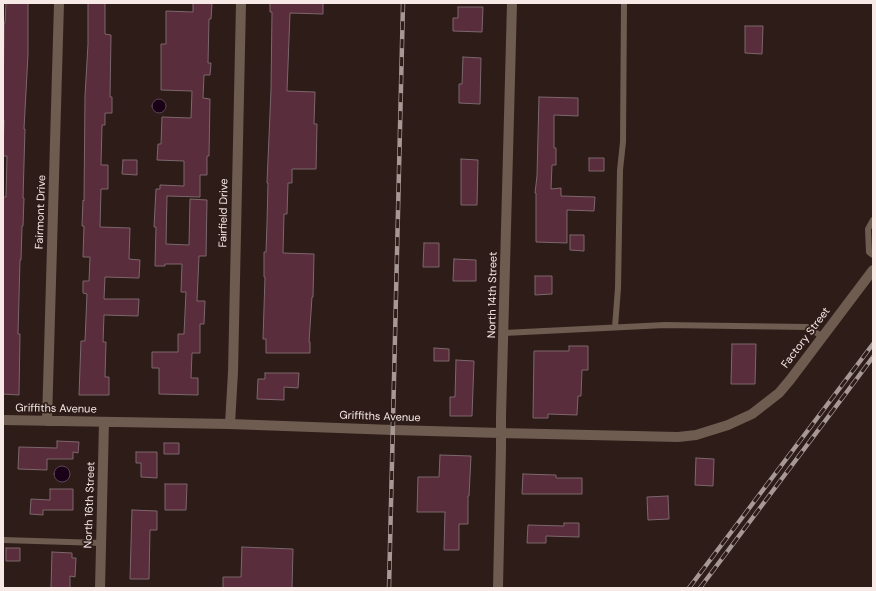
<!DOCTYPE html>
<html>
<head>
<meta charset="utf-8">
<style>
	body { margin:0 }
	#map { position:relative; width:876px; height:591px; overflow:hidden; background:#2e1c19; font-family:"DM Sans",sans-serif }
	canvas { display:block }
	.frame { position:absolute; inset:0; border:4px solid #f6e9e6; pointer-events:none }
</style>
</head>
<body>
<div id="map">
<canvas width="876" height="591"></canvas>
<div class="frame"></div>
</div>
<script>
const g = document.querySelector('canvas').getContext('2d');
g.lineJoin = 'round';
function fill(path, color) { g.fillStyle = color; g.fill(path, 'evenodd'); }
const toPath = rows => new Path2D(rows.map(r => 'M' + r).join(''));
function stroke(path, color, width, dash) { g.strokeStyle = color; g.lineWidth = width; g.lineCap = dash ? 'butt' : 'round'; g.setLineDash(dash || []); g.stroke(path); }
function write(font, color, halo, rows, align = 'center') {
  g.font = font + ' "DM Sans",sans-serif'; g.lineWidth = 3.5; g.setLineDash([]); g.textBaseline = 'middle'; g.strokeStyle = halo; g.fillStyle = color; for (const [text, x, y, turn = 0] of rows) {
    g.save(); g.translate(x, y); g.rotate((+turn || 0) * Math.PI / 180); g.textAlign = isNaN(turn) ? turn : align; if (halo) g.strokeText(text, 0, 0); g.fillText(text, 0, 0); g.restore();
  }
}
const water = toPath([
	'152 106a7 7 0 1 1 14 0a7 7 0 1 1-14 0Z',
	'54 474a8 8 0 1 1 16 0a8 8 0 1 1-16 0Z'
]);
const building = toPath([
	[6,3,28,3,28,54,24,129,25,129,23,198,24,198,23,226,22,226,21,260,20,260,18,334,20,334,19,395,3,394,3,197,6,197,7,156,3,156,4,120,3,120,4,23,5,23,6,3],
	[88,3,105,3,105,34,111,35,110,97,112,97,112,113,105,113,105,125,102,125,101,165,108,165,108,189,101,189,100,227,130,228,129,259,140,260,139,278,105,277,104,299,139,299,138,316,104,315,103,342,106,342,105,377,109,377,109,395,79,395,81,341,85,341,87,294,83,293,83,281,89,281,90,257,83,257,84,226,82,226,83,200,84,201,85,96,88,44,88,3],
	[193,3,212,3,211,19,209,19,208,63,211,63,210,75,204,75,203,98,210,99,209,156,207,156,207,175,200,175,200,197,167,196,166,244,189,245,190,199,207,200,206,256,199,256,197,301,205,301,204,324,200,324,200,353,192,353,191,378,198,378,198,395,159,394,159,368,152,368,152,352,178,352,178,334,184,334,186,292,181,292,182,264,165,264,165,266,155,266,156,227,154,227,156,189,160,189,160,185,184,186,184,161,157,160,158,144,161,144,162,117,191,118,192,91,161,90,161,44,166,44,166,11,193,12,193,3],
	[270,3,323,3,323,14,290,13,287,91,315,92,314,124,317,124,316,169,292,169,292,183,288,183,287,214,284,214,283,253,314,254,313,297,312,297,309,342,310,342,310,353,266,353,266,339,263,339,265,277,264,277,264,252,266,252,267,223,268,183,267,183,271,90,272,12,270,12,270,3],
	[458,7,483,7,482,32,453,31,453,18,458,18,458,7],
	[745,26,763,26,762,54,745,53,745,26],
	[463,57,481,58,480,104,459,103,459,84,462,84,463,57],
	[539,97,578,98,578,116,554,115,554,148,556,148,556,165,552,165,551,189,561,188,561,196,595,197,594,211,567,210,567,243,536,242,536,193,535,193,537,176,539,97],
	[589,158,604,158,604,171,589,171,589,158],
	[461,159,478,160,477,205,461,205,461,159],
	[123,160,137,160,137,175,122,174,123,160],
	[570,235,584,235,584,251,570,250,570,235],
	[424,243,439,243,439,267,423,267,424,243],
	[454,259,476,260,476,281,453,281,454,259],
	[535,276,552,276,552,294,535,295,535,276],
	[732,344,756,344,755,384,731,384,732,344],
	[569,346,588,346,588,370,582,370,581,396,578,396,577,415,548,414,548,418,533,418,534,351,569,351,569,346],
	[434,348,449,349,449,361,434,361,434,348],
	[456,360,474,361,472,416,450,416,450,397,455,397,456,360],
	[265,373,299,373,298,388,284,387,284,400,257,399,258,379,265,379,265,373],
	[57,441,79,442,78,453,73,452,73,459,47,459,47,470,18,469,19,447,57,448,57,441],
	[164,443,179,443,179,454,164,454,164,443],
	[136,452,157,452,157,478,141,477,141,463,136,463,136,452],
	[440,455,471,456,469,496,468,496,468,524,459,524,459,550,444,550,445,512,417,512,418,477,439,477,440,455],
	[696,458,714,459,713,486,695,485,696,458],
	[523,474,556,475,556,478,582,478,582,494,522,494,523,474],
	[165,484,187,484,186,510,165,510,165,484],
	[50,489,73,489,73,510,43,510,43,515,30,514,31,499,50,500,50,489],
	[668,496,669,519,648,520,647,497,668,496],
	[132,510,157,511,157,530,150,530,149,579,130,579,132,510],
	[564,523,579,523,579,537,546,536,546,543,527,543,528,525,564,526,564,523],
	[242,547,293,549,292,588,223,588,223,577,241,577,242,547],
	[6,548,20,548,20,561,6,561,6,548],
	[52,552,72,553,72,558,76,558,75,577,70,576,70,588,51,588,52,552]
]);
const service = toPath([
	[873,220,868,229,869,252,873,255],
	[615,327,618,288,620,170,623,142,624,3],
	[504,333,665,325,807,327,823,337],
	[3,540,101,543]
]);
const minor = toPath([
	[3,420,230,424,393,430,501,433,678,437,696,435,728,425,752,414,779,393,790,380,873,270],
	[47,421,59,3],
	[230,424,233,372,241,3],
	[100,588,104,422],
	[498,588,501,449,501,416,512,3]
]);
const rail = toPath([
	[389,588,403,3],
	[689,588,873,344],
	[700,588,873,357]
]);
const streetNames = [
	["Fairmont Drive",41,212,-88],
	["Fairfield Drive",224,213,-89],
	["North 14th Street",493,295,-89],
	["Factory Street",806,338,-53],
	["Griffiths Avenue",56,409,1],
	["Griffiths Avenue",380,417,2],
	["North 16th Street",90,505,-88]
];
fill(water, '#1b0118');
stroke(water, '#5d4756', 1);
fill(building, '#592d3b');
stroke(building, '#7d676d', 1);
stroke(service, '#6d5c4f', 6);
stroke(minor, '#6d5c4f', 10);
stroke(rail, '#a79895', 4.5);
stroke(rail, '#2e1c19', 3, [9]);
write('11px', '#f6e9e6', '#2e1c19', streetNames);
</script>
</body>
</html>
